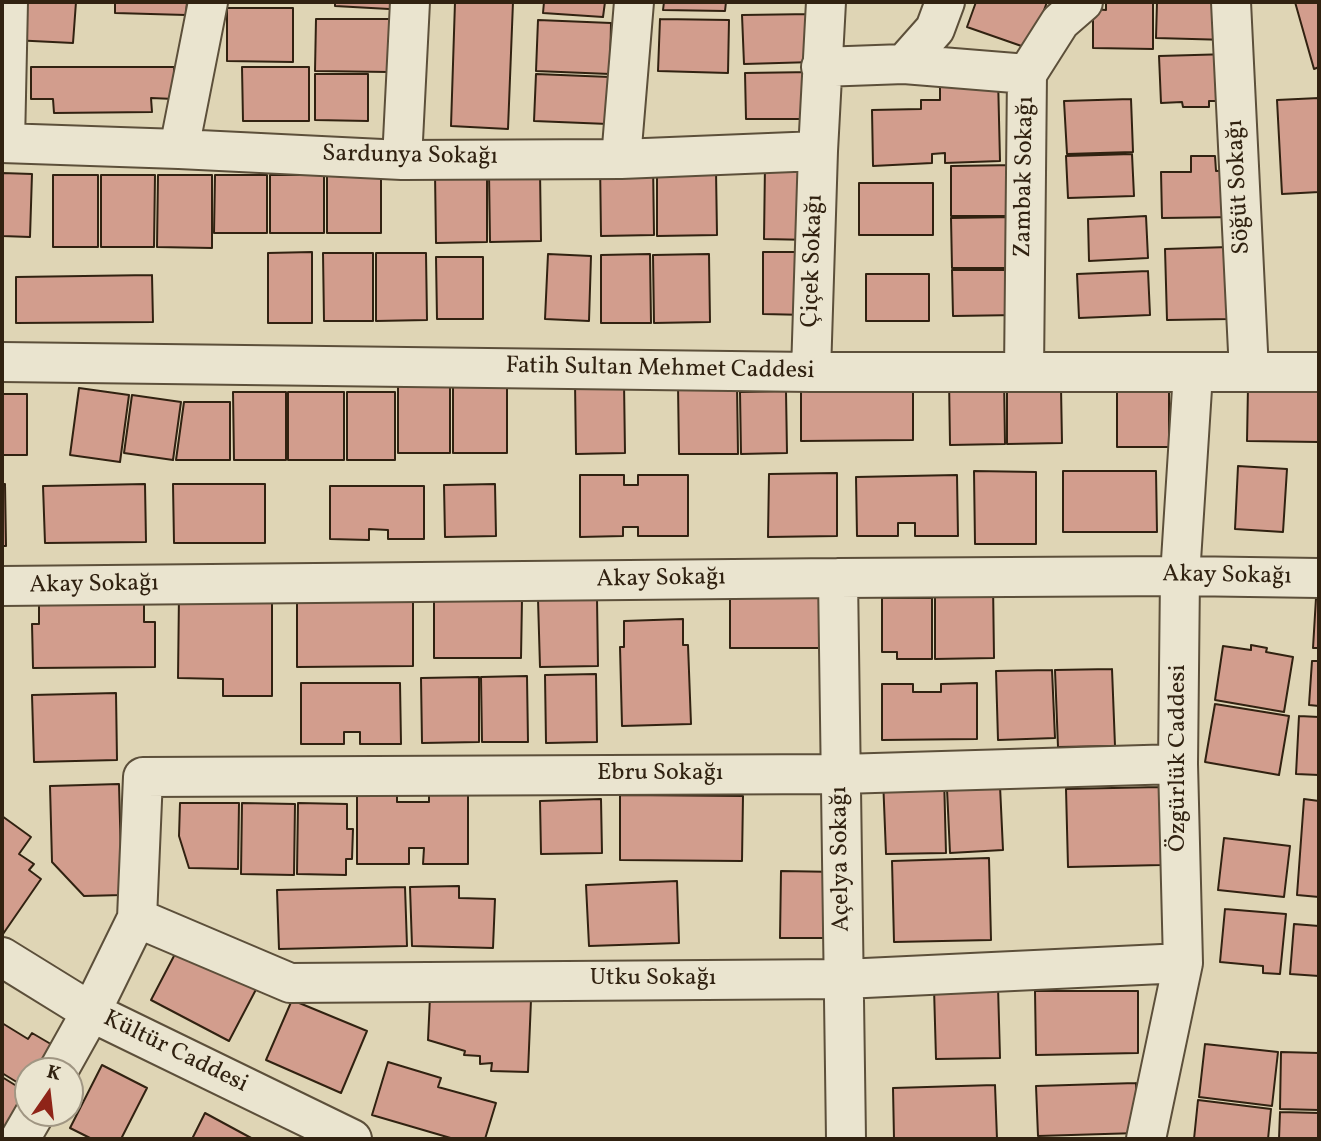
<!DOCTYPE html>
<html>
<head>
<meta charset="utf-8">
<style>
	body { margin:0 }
	#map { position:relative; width:1321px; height:1141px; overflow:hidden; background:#dfd5b5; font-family:Vollkorn,serif }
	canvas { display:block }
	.frame { position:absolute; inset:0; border:4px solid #312211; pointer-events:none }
	.north { position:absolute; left:14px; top:1057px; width:70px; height:70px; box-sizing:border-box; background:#eae4cf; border:2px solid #a09683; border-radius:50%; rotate:14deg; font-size:19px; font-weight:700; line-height:28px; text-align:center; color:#312211 }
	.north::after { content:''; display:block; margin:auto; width:24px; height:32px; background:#8f2418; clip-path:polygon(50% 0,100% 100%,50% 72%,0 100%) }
</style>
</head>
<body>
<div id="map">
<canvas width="1321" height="1141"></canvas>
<div class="frame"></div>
<div class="north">K</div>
</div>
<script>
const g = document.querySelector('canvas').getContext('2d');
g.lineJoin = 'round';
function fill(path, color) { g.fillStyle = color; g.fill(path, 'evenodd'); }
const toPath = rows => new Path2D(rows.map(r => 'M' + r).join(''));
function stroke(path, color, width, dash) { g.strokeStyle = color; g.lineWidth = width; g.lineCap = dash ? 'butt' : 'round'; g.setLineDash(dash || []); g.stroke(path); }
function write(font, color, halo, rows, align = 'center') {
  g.font = font + ' Vollkorn,serif'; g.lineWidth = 6; g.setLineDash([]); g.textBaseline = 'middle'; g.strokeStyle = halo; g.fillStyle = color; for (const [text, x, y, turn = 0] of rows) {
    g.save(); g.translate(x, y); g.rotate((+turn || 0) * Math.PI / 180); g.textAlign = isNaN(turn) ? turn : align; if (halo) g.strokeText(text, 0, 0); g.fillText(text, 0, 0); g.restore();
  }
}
const building = toPath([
	[14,2,76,2,73,43,12,40,14,2],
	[115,2,187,2,186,15,115,13,115,2],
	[335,2,408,2,407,10,335,6,335,2],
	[455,2,513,2,508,129,451,126,455,2],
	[544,2,605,2,603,17,543,13,544,2],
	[664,2,726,2,725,11,663,10,664,2],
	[976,2,1047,2,1030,49,967,27,976,2],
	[1106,2,1153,2,1153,49,1093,48,1093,9,1106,10,1106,2],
	[1157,2,1229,2,1228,40,1156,38,1157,2],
	[1295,2,1319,2,1319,67,1314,69,1295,2],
	[227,8,293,8,293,62,227,61,227,8],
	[813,14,814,62,744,64,742,15,813,14],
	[316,19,390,19,389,72,315,71,316,19],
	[660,19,729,20,728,73,658,71,660,19],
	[538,20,611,23,610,74,536,71,538,20],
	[1230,54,1232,101,1209,101,1209,107,1183,107,1182,102,1161,103,1159,56,1230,54],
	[31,67,174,67,174,99,151,98,152,112,54,113,53,99,31,99,31,67],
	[242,67,309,67,309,121,243,121,242,67],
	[813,72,814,119,746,119,745,73,813,72],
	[315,74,368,74,368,121,315,120,315,74],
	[536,74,610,77,608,124,534,121,536,74],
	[998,77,1000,161,945,163,945,153,932,154,932,163,873,166,872,110,921,109,921,100,940,100,940,79,998,77],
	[1319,98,1319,192,1282,194,1277,100,1319,98],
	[1131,99,1133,152,1067,154,1064,101,1131,99],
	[1132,154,1134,196,1068,198,1066,156,1132,154],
	[1191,156,1215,156,1216,171,1238,170,1240,217,1162,218,1161,172,1191,172,1191,156],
	[600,161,653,161,654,235,601,236,600,161],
	[765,164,813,165,812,240,764,239,765,164],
	[1016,165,1017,216,951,216,951,166,1016,165],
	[716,170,717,235,657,236,657,171,716,170],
	[540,171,541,241,490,242,489,173,540,171],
	[2,173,32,174,30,237,2,236,2,173],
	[435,173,487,173,487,242,436,243,435,173],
	[53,175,98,175,98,247,53,247,53,175],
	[101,175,155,175,154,247,101,247,101,175],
	[158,175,212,175,212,248,157,247,158,175],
	[215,175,267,175,267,233,214,233,215,175],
	[270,175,324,175,324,233,270,233,270,175],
	[327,175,381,175,381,233,327,233,327,175],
	[859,183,933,183,933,235,859,235,859,183],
	[1146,216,1148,258,1089,261,1088,219,1146,216],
	[1017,217,1017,268,952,268,951,218,1017,217],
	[1229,247,1230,319,1167,320,1165,249,1229,247],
	[312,252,312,323,268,323,268,253,312,252],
	[763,252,808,252,807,315,763,314,763,252],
	[323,253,373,253,373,321,324,321,323,253],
	[376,253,426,253,427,320,376,321,376,253],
	[548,254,591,256,589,321,545,319,548,254],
	[650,254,651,323,601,323,601,255,650,254],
	[709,254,710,322,654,323,653,255,709,254],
	[436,257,483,257,483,319,437,319,436,257],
	[952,270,1018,270,1018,315,953,316,952,270],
	[1148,271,1150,315,1079,318,1077,274,1148,271],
	[866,274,929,274,929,321,866,321,866,274],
	[152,275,153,322,16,323,16,277,152,275],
	[1004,377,1005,444,950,445,949,378,1004,377],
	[575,382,624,382,625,453,576,454,575,382],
	[1117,384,1169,384,1169,447,1117,447,1117,384],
	[678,385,737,385,738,454,679,454,678,385],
	[398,386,450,386,450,453,398,453,398,386],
	[453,386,507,386,507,453,453,453,453,386],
	[1248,386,1319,388,1319,442,1247,441,1248,386],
	[1007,387,1061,387,1062,443,1007,444,1007,387],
	[79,388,129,395,120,462,70,455,79,388],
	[801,388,913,388,913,440,801,441,801,388],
	[786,391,787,453,741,454,740,392,786,391],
	[233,392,286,392,286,460,234,460,233,392],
	[288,392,344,392,344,460,288,460,288,392],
	[347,392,395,392,395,460,347,460,347,392],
	[2,394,27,394,27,455,2,455,2,394],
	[132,395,181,402,173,460,124,453,132,395],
	[184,402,230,402,230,460,176,460,184,402],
	[1238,466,1287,469,1283,532,1235,529,1238,466],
	[974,471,1036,472,1036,544,975,544,974,471],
	[1063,471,1156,471,1157,532,1063,532,1063,471],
	[837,473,837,536,768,537,769,474,837,473],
	[580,475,624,475,624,485,638,485,638,475,688,475,688,536,638,536,638,527,623,527,623,536,580,537,580,475],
	[957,475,958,536,915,536,915,523,898,523,898,536,857,536,856,477,957,475],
	[2,484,5,484,6,546,2,546,2,484],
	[145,484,146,542,45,543,43,486,145,484],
	[173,484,265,484,265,543,174,543,173,484],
	[495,484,496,536,445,537,444,485,495,484],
	[330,486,424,486,424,539,388,539,388,530,369,529,369,540,330,539,330,486],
	[935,582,993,582,994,658,935,659,935,582],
	[730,591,828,591,827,648,730,648,730,591],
	[179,594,272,594,272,696,223,696,223,679,178,678,179,594],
	[413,597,413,666,297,667,297,598,413,597],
	[597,598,598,666,540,667,538,599,597,598],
	[882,598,932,598,932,659,897,659,897,652,882,652,882,598],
	[1316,598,1319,599,1319,648,1313,648,1316,598],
	[434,599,522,599,521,658,434,658,434,599],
	[144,602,144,622,155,622,155,667,33,668,32,624,39,624,39,603,144,602],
	[683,619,683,645,688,645,691,724,622,726,620,647,624,647,624,621,683,619],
	[1251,645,1267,648,1266,652,1293,657,1284,712,1215,700,1223,646,1251,650,1251,645],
	[1312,661,1319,661,1319,706,1309,705,1312,661],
	[1112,669,1115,746,1058,747,1055,670,1112,669],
	[1052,670,1055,738,998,740,996,671,1052,670],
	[596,674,597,742,546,743,545,675,596,674],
	[527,676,528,742,482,742,481,677,527,676],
	[479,677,479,742,422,743,421,678,479,677],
	[301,683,400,683,401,744,360,744,360,732,344,732,344,744,301,744,301,683],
	[977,683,977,739,882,740,882,684,913,684,913,692,941,692,941,684,977,683],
	[116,693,117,760,34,762,32,695,116,693],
	[1215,704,1289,716,1279,775,1205,762,1215,704],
	[1299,716,1319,717,1319,775,1296,774,1299,716],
	[944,776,946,853,886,854,883,778,944,776],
	[119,784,122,895,84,896,52,862,50,786,119,784],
	[1000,786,1003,850,950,853,947,789,1000,786],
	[1160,787,1162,865,1068,867,1066,789,1160,787],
	[357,792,397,792,397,802,429,802,429,792,468,792,468,864,423,864,424,848,409,848,409,864,357,864,357,792],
	[620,795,743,796,742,861,620,860,620,795],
	[601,799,602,853,541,854,540,801,601,799],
	[1304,799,1319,801,1319,897,1297,895,1304,799],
	[180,803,239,803,238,869,189,868,179,836,180,803],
	[242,803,295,804,294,875,241,874,242,803],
	[298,803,347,804,347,829,353,829,352,859,346,859,346,875,297,874,298,803],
	[2,816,31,837,19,854,34,864,29,870,41,879,3,934,2,816],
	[1224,838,1290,846,1284,897,1218,890,1224,838],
	[989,858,991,940,894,942,892,861,989,858],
	[781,871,839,872,838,938,780,938,781,871],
	[677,881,679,943,589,946,586,885,677,881],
	[459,886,459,898,495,899,493,948,412,946,410,887,459,886],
	[405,887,407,946,279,949,277,890,405,887],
	[1225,909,1286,914,1280,974,1263,973,1263,966,1220,962,1225,909],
	[1294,924,1319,926,1319,976,1290,974,1294,924],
	[175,954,262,978,229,1041,151,1000,175,954],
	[998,986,1000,1058,936,1059,934,988,998,986],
	[1035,991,1138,991,1138,1053,1036,1055,1035,991],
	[430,997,531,1000,528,1072,491,1071,492,1063,480,1064,480,1056,464,1055,465,1051,428,1040,430,997],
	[292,1000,367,1031,341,1093,266,1060,292,1000],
	[2,1023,28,1039,32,1033,61,1050,48,1071,28,1071,28,1089,2,1073,2,1023],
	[1205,1044,1278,1052,1272,1106,1199,1097,1205,1044],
	[1281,1052,1319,1053,1319,1110,1280,1109,1281,1052],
	[388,1062,441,1078,438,1087,496,1103,485,1139,454,1139,372,1115,388,1062],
	[102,1065,147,1088,121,1139,92,1139,70,1128,102,1065],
	[2,1077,28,1093,28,1104,2,1139,2,1077],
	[1136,1083,1138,1133,1038,1136,1036,1086,1136,1083],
	[995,1085,997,1139,894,1139,893,1088,995,1085],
	[1198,1100,1271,1109,1268,1139,1194,1139,1198,1100],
	[1280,1112,1319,1113,1319,1139,1279,1139,1280,1112],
	[205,1113,253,1139,192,1139,205,1113]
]);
const minor = toPath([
	[1231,2,1249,372],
	[904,64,935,29,945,2],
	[821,67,904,64,1027,74],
	[2,143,179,149,402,160,621,159,818,151],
	[5,143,8,2],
	[179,149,208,2],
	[621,159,634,2],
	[402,160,410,2],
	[2,362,811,372,1319,372],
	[811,372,818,151,826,2],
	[1024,372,1027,74,1060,22,1083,2],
	[838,578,846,1139],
	[2,586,838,578,1180,576,1319,578],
	[137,918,290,983,844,979,1183,963],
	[2,957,91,1012,352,1139],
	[58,1071,91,1012,137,918,143,777,841,774,1178,764],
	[20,1139,35,1113],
	[1146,1139,1183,963,1178,764,1180,576,1193,373]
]);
const streetNames = [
	["Sardunya Sokağı",410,157,1],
	["Zambak Sokağı",1026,177,-89],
	["Söğüt Sokağı",1240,187,-93],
	["Çiçek Sokağı",814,261,-88],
	["Fatih Sultan Mehmet Caddesi",660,370,1],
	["Akay Sokağı",1227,577,1],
	["Akay Sokağı",661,580,-1],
	["Akay Sokağı",94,586,-1],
	["Özgürlük Caddesi",1180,758,-90],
	["Ebru Sokağı",660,775],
	["Açelya Sokağı",842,859,-91],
	["Utku Sokağı",653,980],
	["Kültür Caddesi",175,1053,26]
];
fill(building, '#d29d8d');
stroke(building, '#312211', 2);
stroke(minor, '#5c4f3a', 42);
stroke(minor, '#eae4cf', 38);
write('24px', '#312211', '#eae4cf', streetNames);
</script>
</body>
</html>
